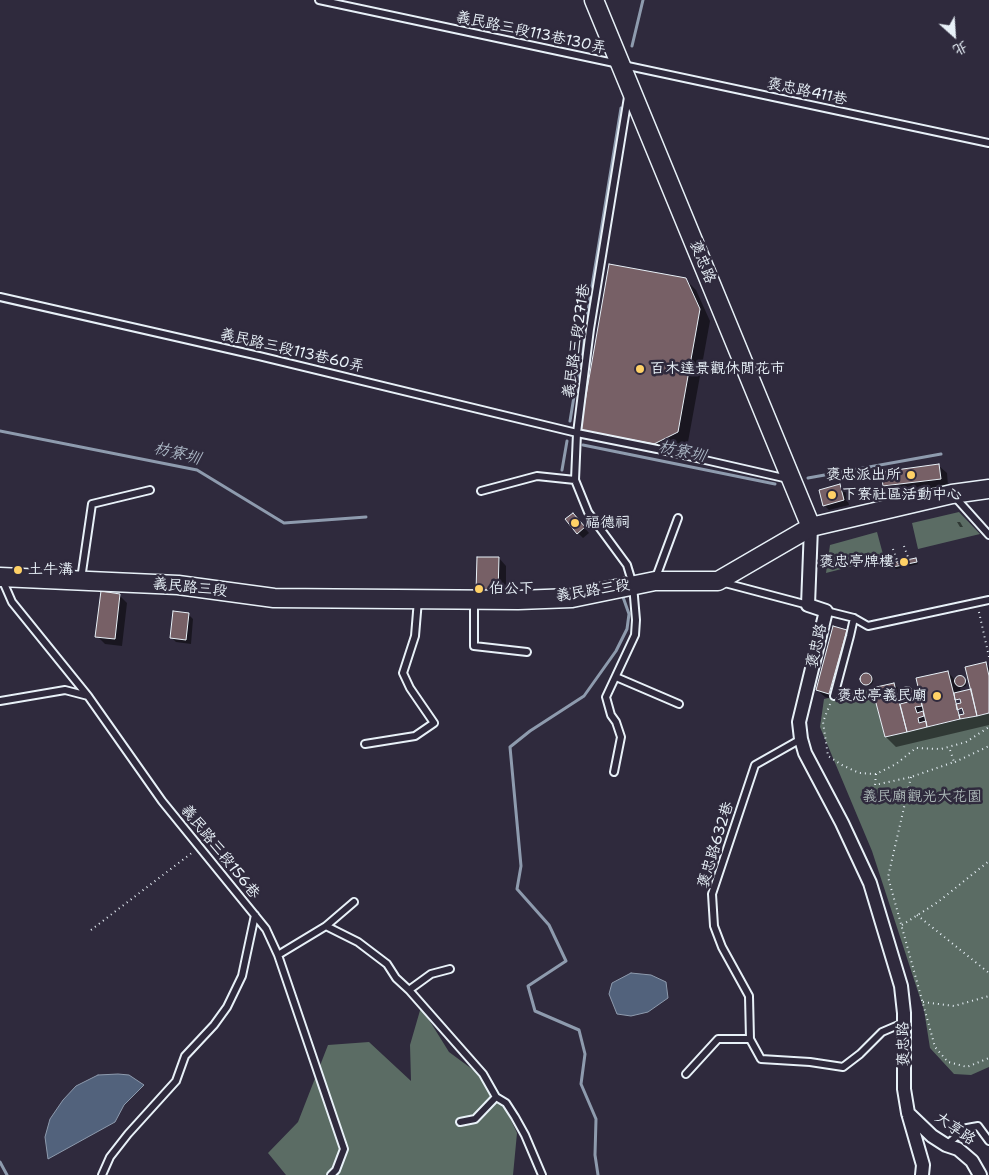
<!DOCTYPE html>
<html>
<head>
<meta charset="utf-8">
<style>
	body { margin:0 }
	#map { position:relative; width:989px; height:1175px; overflow:hidden; background:#2f2a3d; font-family:"Shantell Sans","LXGW WenKai TC",sans-serif }
	canvas { display:block }
	.north { position:absolute; left:929px; top:10px; width:50px; height:50px; -webkit-text-stroke:4px #2f2a3d; paint-order:stroke; rotate:154deg; font-size:14px; font-weight:700; line-height:20px; text-align:center; color:#e8f1f8 }
	.north::after { content:''; display:block; margin:auto; width:18px; height:22px; background:#e8f1f8; clip-path:polygon(50% 0,100% 100%,50% 72%,0 100%) }
</style>
</head>
<body>
<div id="map">
<canvas width="989" height="1175"></canvas>
<div class="north">北</div>
</div>
<script>
const g = document.querySelector('canvas').getContext('2d');
g.lineJoin = 'round';
function fill(path, color) { g.fillStyle = color; g.fill(path, 'evenodd'); }
const toPath = rows => new Path2D(rows.map(r => 'M' + r).join(''));
function stroke(path, color, width, dash) { g.strokeStyle = color; g.lineWidth = width; g.lineCap = dash ? 'butt' : 'round'; g.setLineDash(dash || []); g.stroke(path); }
function write(font, color, halo, rows, align = 'center') {
  g.font = font + ' "Shantell Sans","LXGW WenKai TC",sans-serif'; g.lineWidth = 5; g.setLineDash([]); g.textBaseline = 'middle'; g.strokeStyle = halo; g.fillStyle = color; for (const [text, x, y, turn = 0] of rows) {
    g.save(); g.translate(x, y); g.rotate((+turn || 0) * Math.PI / 180); g.textAlign = isNaN(turn) ? turn : align; if (halo) g.strokeText(text, 0, 0); g.fillText(text, 0, 0); g.restore();
  }
}
const green = toPath([
	[959,512,980,534,918,549,912,523],
	[877,532,884,558,826,573,830,545],
	[872,688,885,737,989,713,989,1067,971,1075,954,1074,930,1048,924,1010,872,851,820,727,824,699],
	[421,1007,449,1052,495,1086,517,1133,513,1175,286,1175,268,1153,298,1122,328,1045,369,1042,411,1081,410,1045]
]);
const water = toPath([
	[631,973,651,975,666,982,668,998,648,1012,631,1016,617,1014,609,994,612,983,631,973],
	[98,1075,118,1074,129,1075,144,1085,124,1105,115,1122,48,1159,45,1137,50,1119,63,1100,76,1086,98,1075]
]);
const shadow = toPath([
	[685,279,696,290,710,321,688,442,665,454,592,440,581,429],
	[939,466,947,473,948,486,892,494,884,486],
	[840,485,845,490,849,505,829,510,824,505],
	[578,520,589,533,583,538,578,533],
	[957,522,960,522,963,527,960,527],
	[838,554,841,559,838,560,835,555],
	[499,558,506,566,506,600,485,599],
	[915,559,918,564,896,569,894,567],
	[119,595,127,603,122,646,105,644,97,636],
	[188,614,193,619,191,644,176,642,171,637],
	[847,631,854,639,837,701,825,697,817,690],
	[985,664,989,667,989,725,896,747,886,737,894,684,903,693,903,690,909,688,914,695,914,697,910,700,905,697,907,704,922,700,948,672,955,680,959,676,962,677,967,681,966,686,960,688,961,693,972,690],
	[954,699,961,699,962,704,955,706],
	[963,707,965,715,958,717,956,709],
	'862.5 680a5.5 5.5 0 1 1 11 0a5.5 5.5 0 1 1-11 0Z'
]);
const stream = toPath([
	[632,46,643,0],
	[570,421,621,108],
	[0,431,197,470,284,523,366,517],
	[583,445,775,484],
	[562,470,567,441],
	[808,478,941,454],
	[0,1162,7,1175],
	[598,1175,595,1155,596,1119,581,1084,585,1054,579,1030,535,1011,528,986,566,961,549,925,517,889,521,866,510,747,530,731,584,696,616,651,627,629,629,614,623,597]
]);
const building = toPath([
	[609,264,686,278,700,309,678,432,654,444,580,430,609,264],
	[939,464,941,479,883,486,881,472,939,464],
	[840,484,844,500,823,506,819,490,840,484],
	[573,513,585,527,577,534,565,519,573,513],
	[477,557,499,557,498,593,476,592,477,557],
	[916,558,917,562,893,567,892,563,916,558],
	[101,591,120,594,115,639,95,637,101,591],
	[173,611,189,613,186,640,170,638,173,611],
	[833,626,847,630,829,694,816,690,833,626],
	[986,662,989,676,989,713,977,716,965,667,986,662],
	[948,671,960,719,927,727,916,678,948,671],
	'860 679a6 6 0 1 1 12 0a6 6 0 1 1-12 0Z',
	'954.5 681a5.5 5.5 0 1 1 11 0a5.5 5.5 0 1 1-11 0Z',
	[894,683,907,732,885,737,872,688,894,683],
	'901.5 692a5.5 5.5 0 1 1 11 0a5.5 5.5 0 1 1-11 0Z',
	[971,689,977,716,960,719,959,715,964,714,962,708,957,710,956,704,961,703,960,699,955,700,954,693,971,689],
	[920,699,922,706,915,707,917,713,923,711,924,716,918,718,919,723,926,721,927,727,907,732,900,704,920,699]
]);
const path = toPath([
	[904,546,910,563],
	[893,549,899,566],
	[979,612,989,657],
	[830,704,823,722,828,756,842,765,859,773,876,774,896,764,916,748,941,749,966,742,989,727],
	[955,762,989,746],
	[876,774,875,785,911,777,954,762,949,747],
	[911,777,888,877,935,1047,948,1062,967,1067,989,1058],
	[917,915,989,973],
	[902,925,938,902,989,861],
	[91,930,193,852],
	[923,1002,954,1006,989,996]
]);
const lane = toPath([
	[319,0,989,143],
	[0,297,259,356,577,433,657,449,788,479],
	[481,491,537,476,575,480],
	[955,497,989,535],
	[2,579,12,602,88,696,162,801,266,929,278,955,344,1149,336,1170,331,1175],
	[81,579,92,504,150,490],
	[655,580,678,518],
	[721,582,808,605],
	[474,601,474,646,527,652],
	[826,611,854,618,868,626,989,600],
	[616,677,679,704],
	[834,696,850,636,854,618],
	[0,701,65,690,88,696],
	[801,739,755,765,712,894,714,926,722,947,749,996,750,1039,761,1059,810,1062,843,1067,860,1054,882,1032,903,1023],
	[365,744,415,736,434,723,410,688,403,673,415,636,418,600],
	[614,772,621,737,616,722,611,715,606,697,635,635,636,620,633,585,627,565,588,512,575,480,577,433,590,329,628,97],
	[326,926,358,942,387,964,396,978,409,990,483,1074,496,1097,506,1103,515,1117,525,1135,542,1175],
	[278,955,326,926,354,902],
	[409,990,431,974,450,969],
	[686,1074,718,1039,750,1039],
	[460,1122,475,1119,496,1097],
	[946,1145,967,1128,978,1126,989,1141],
	[102,1175,110,1157,128,1134,176,1081,185,1056,214,1025,227,1007,242,976,255,915]
]);
const street = toPath([
	[811,527,808,605,826,611,799,722,801,739,805,753,842,823,870,883,901,986,904,1013,904,1089,908,1113,923,1165,922,1175],
	[908,1113,932,1136,946,1145,958,1149,972,1161,980,1175]
]);
const secondary = toPath([
	[594,0,811,527],
	[0,577,178,585,274,598,518,600,572,598,655,581,718,581,811,527,952,494,989,489]
]);
const markers = [
	[640,369,5,"#ffd166"],
	[911,475,5,"#ffd166"],
	[832,495,5,"#ffd166"],
	[575,523,5,"#ffd166"],
	[904,562,5,"#ffd166"],
	[18,570,5,"#ffd166"],
	[479,589,5,"#ffd166"],
	[937,696,5,"#ffd166"]
];
const streetNames = [
	["義民路三段113巷130弄",531,33,12],
	["褒忠路411巷",807,92,12],
	["褒忠路",702,262,68],
	["義民路三段271巷",577,341,-82],
	["義民路三段113巷60弄",292,351,13],
	["義民路三段",190,588,6],
	["義民路三段",593,591,-9],
	["褒忠路",817,646,-77],
	["褒忠路632巷",716,845,-73],
	["義民路三段156巷",220,852,51],
	["褒忠路",904,1044,-91],
	["大享路",955,1129,35]
];
const poiNames = [
	["百木達景觀休閒花市",650,369],
	["褒忠派出所",901,475,"right"],
	["下寮社區活動中心",842,495],
	["福德祠",585,523],
	["褒忠亭牌樓",894,562,"right"],
	["土牛溝",28,570],
	["伯公下",489,589],
	["褒忠亭義民廟",927,696,"right"]
];
const parkNames = [
	["義民廟觀光大花園",922,797]
];
const waterNames = [
	["枋寮圳",682,452,12],
	["枋寮圳",177,454,14]
];
fill(green, '#5b6c64');
fill(water, '#52627c');
stroke(water, '#8e9bae', 1);
fill(shadow, '#0007');
stroke(stream, '#8e9bae', 3);
fill(building, '#776066');
stroke(building, '#e8f1f8', 1);
stroke(lane, '#e8f1f8', 10);
stroke(street, '#e8f1f8', 16);
stroke(secondary, '#e8f1f8', 21);
stroke(path, '#e8f1f8', 2, [1, 4]);
stroke(lane, '#2f2a3d', 6);
stroke(street, '#2f2a3d', 12);
stroke(secondary, '#2f2a3d', 18);
for (const [x, y, r, color] of markers) { const dot = new Path2D(); dot.arc(x, y, r, 0, 2 * Math.PI); g.fillStyle = color; g.fill(dot); stroke(dot, '#2f2a3d', 2); }
write('15px', '#e8f1f8', '#2f2a3d', streetNames);
write('15px', '#e8f1f8', '#2f2a3d', poiNames, 'left');
write('15px', '#a9b5b5', '#2f2a3d', parkNames);
write('italic 16px', '#acb8c6', '#2f2a3d', waterNames);
</script>
</body>
</html>
